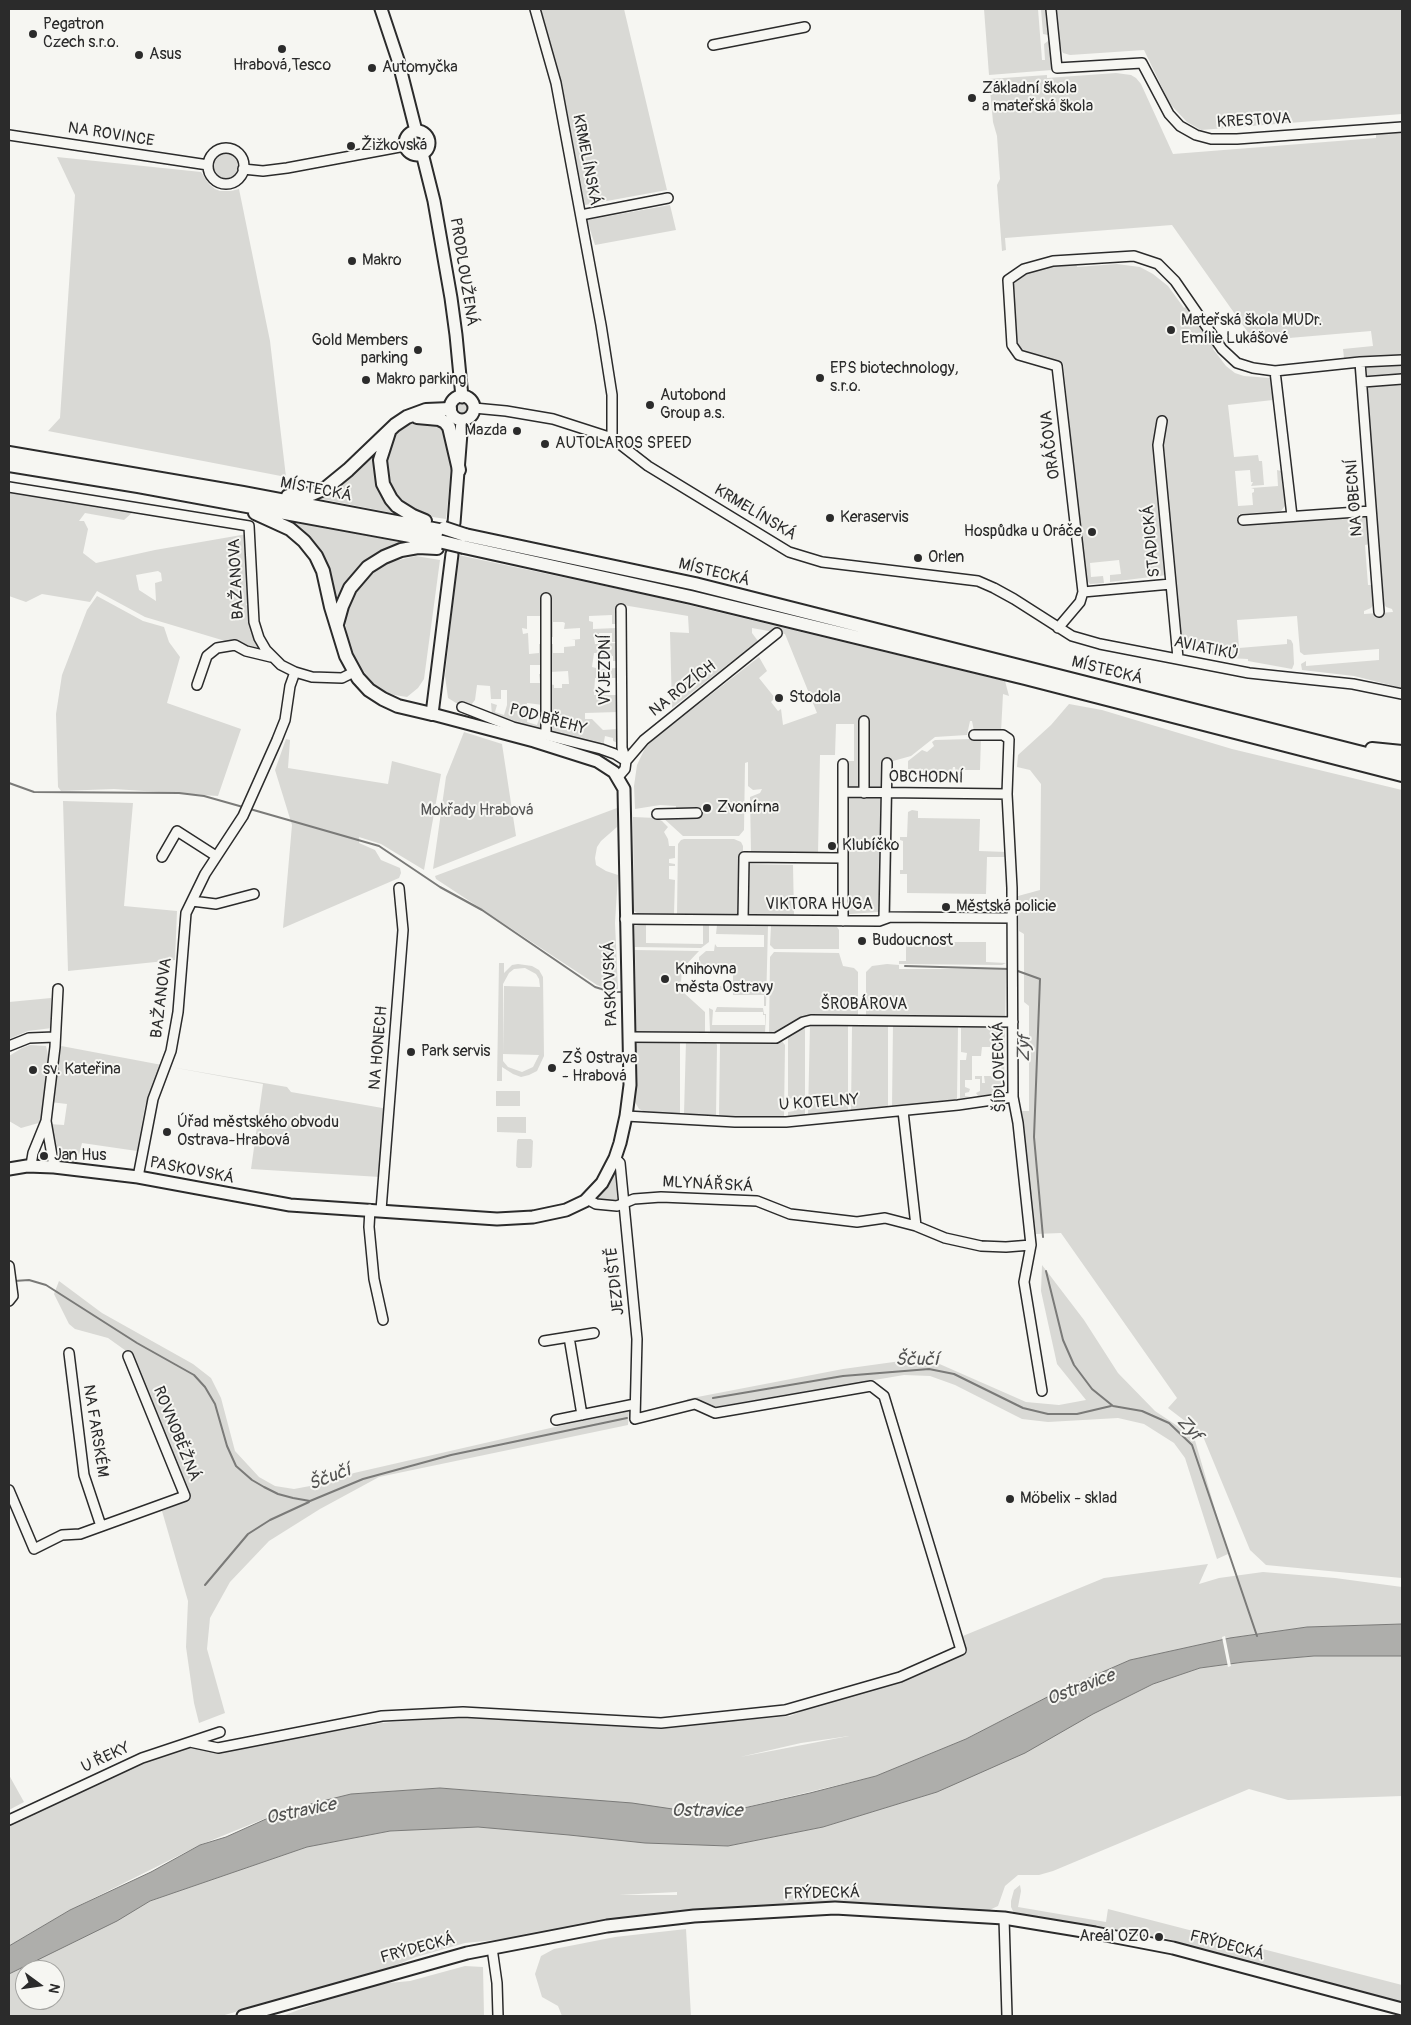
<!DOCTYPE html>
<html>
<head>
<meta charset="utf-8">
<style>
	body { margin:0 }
	#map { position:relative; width:1411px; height:2025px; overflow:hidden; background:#f6f6f2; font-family:Pangolin,sans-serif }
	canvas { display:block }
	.frame { position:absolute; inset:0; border:10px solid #2b2b2b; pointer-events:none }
	.north { position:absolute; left:15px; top:1960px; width:50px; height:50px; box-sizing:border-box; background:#f6f6f2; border:1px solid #a5a5a2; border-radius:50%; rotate:104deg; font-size:14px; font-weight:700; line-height:20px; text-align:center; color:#2b2b2b }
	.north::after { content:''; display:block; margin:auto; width:18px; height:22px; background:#2b2b2b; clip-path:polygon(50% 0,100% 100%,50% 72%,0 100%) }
</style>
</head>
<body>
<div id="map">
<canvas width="1411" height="2025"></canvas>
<div class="frame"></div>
<div class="north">N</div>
</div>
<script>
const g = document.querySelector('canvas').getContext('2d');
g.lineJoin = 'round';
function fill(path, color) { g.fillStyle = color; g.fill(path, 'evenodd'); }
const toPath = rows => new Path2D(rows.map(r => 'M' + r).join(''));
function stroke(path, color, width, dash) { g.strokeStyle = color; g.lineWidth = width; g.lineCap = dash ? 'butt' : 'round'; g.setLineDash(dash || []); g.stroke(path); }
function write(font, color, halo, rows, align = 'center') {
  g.font = font + ' Pangolin,sans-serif'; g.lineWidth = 4; g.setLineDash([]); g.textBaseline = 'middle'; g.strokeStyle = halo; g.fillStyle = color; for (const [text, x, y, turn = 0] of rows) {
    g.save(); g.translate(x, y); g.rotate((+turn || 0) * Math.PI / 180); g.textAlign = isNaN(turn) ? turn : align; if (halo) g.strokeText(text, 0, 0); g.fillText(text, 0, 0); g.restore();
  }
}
const green = toPath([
	[541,9,624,9,667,190,585,205,562,85],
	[984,9,1038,9,1042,60,1045,60,1044,44,1048,41,1050,43,1052,70,989,75],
	[1041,9,1048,9,1049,34,1048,35,1043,34],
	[1054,9,1402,9,1402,114,1201,130,1187,122,1170,104,1144,50,1070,55,1063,53,1059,45,1057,44],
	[1116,73,1131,75,1136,78,1141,84,1173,154,1376,138,1376,130,1402,128,1402,688,1354,676,1302,670,1301,664,1306,661,1306,666,1379,660,1379,649,1304,655,1300,652,1297,616,1237,620,1239,648,1287,644,1287,639,1291,640,1293,644,1294,664,1292,669,1248,661,1248,659,1228,658,1182,648,1160,438,1154,439,1167,575,1110,582,1110,575,1121,574,1119,560,1090,563,1091,577,1103,576,1104,583,1090,584,1086,580,1063,363,1025,354,1014,340,1012,284,1017,278,1040,267,1076,262,1077,267,1117,264,1140,267,1153,274,1168,286,1184,308,1188,305,1217,346,1213,349,1226,366,1235,373,1244,376,1270,378,1273,400,1228,405,1234,457,1258,455,1259,461,1262,461,1264,485,1251,486,1253,482,1251,482,1250,470,1235,471,1238,506,1253,505,1252,493,1254,492,1254,489,1251,488,1278,486,1277,470,1281,471,1285,506,1281,511,1239,514,1239,522,1365,515,1367,517,1370,544,1365,545,1368,585,1374,585,1374,604,1371,608,1364,611,1364,614,1393,612,1392,609,1386,607,1381,600,1366,391,1368,389,1361,379,1366,506,1354,366,1366,366,1365,356,1344,358,1343,349,1373,346,1371,331,1254,341,1172,225,1005,238,1006,250,1002,251,997,185,1000,179,997,136,993,122,989,79,1047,75,1047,78],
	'410 143a7 7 0 1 1 14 0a7 7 0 1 1-14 0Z',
	'212 167a14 14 0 1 1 28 0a14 14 0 1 1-28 0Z',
	[57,157,201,172,209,184,215,189,220,191,231,191,239,189,270,341,286,477,48,431,60,418,75,195],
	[670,205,676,230,595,245,587,220],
	'456.5 408a5.5 5.5 0 1 1 11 0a5.5 5.5 0 1 1-11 0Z',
	[413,422,436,424,443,427,445,433,451,470,446,519,419,515,396,501,384,478,389,439,406,423],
	[375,450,403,515,316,498],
	[9,492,133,512,124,520,85,513,79,521,84,521,88,529,83,553,96,563,155,550,247,534,249,599,246,605,249,606,256,642,262,652,145,617,97,591,90,602,42,594,26,602,9,596],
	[158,571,161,573,162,581,155,583,156,601,139,590,136,575],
	[284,520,402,542,402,545,379,554,336,609,329,578],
	[458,555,647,595,1005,681,1009,696,1003,694,1001,732,974,731,972,721,970,721,967,735,935,737,911,756,893,761,891,911,837,915,839,761,854,761,854,724,836,724,835,755,820,755,818,853,751,852,750,797,760,793,762,789,753,790,748,786,748,762,745,763,744,830,739,836,683,836,661,816,676,811,676,806,660,805,635,809,634,786,637,765,645,748,655,738,759,657,767,671,759,678,775,698,771,702,778,711,781,709,783,725,817,713,785,634,752,628,752,633,758,641,672,708,670,632,689,633,688,616,617,604,616,624,612,624,612,615,589,616,589,621,593,622,593,629,617,628,617,642,612,642,612,633,599,633,599,637,594,638,595,644,617,643,617,661,613,661,613,656,602,656,602,653,594,653,592,667,600,669,617,668,617,678,595,678,594,695,617,695,618,712,585,713,585,719,592,719,603,730,618,729,618,743,613,741,613,738,605,736,603,747,551,734,550,684,554,685,554,688,562,688,562,684,569,684,568,671,550,672,550,644,553,644,553,653,564,653,564,647,575,646,575,640,571,640,580,639,580,628,564,629,565,623,563,622,553,622,553,637,550,637,549,602,541,601,541,616,527,616,527,629,522,628,523,634,528,633,529,654,539,653,539,644,542,644,542,665,530,665,530,683,540,683,539,674,542,674,543,705,527,703,525,712,529,713,527,722,537,725,540,716,543,717,543,732,492,716,491,703,497,705,495,712,504,715,507,705,507,690,501,690,501,699,491,699,490,686,477,685,475,700,471,705,473,708,461,706,448,698,445,676],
	[416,556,440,560,424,679,418,688,407,697,388,694,375,686,356,662,348,640,344,615,348,600,364,579,381,564],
	[97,596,143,621,164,627,169,642,180,657,167,703,241,729,218,796,114,789,61,791,58,787,56,714,62,675,87,610],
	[1069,704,1102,710,1232,749,1402,790,1402,1578,1266,1565,1250,1550,1202,1434,1168,1408,1177,1398,1061,1233,1036,1234,1031,1206,1022,1111,1029,1111,1029,1006,1024,1002,1024,934,1019,931,1018,896,1040,890,1041,784,1030,770,1017,767,1018,755,1051,725],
	[464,732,502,744,516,836,433,869,446,777],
	[979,737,981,737,980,770,960,770,959,774,956,774,955,767,953,767,952,771,926,771,925,773,923,773,923,769,908,769,908,761,922,750,927,752,934,746,932,742,935,740,971,739],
	[286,739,290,740,288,768,388,784,392,761,441,774,424,870,381,844,359,837,359,843,375,850,381,860,400,868,401,873,399,878,283,928,292,825,275,770],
	[63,801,133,803,124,906,177,911,175,960,68,971],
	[617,808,617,827,601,841,597,847,595,858,596,865,606,871,618,875,615,923,618,989,608,989,597,985,436,879,435,876],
	[912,810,918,811,918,818,980,819,979,851,1007,852,1007,857,987,857,986,894,907,893,907,874,900,874,900,870,903,870,903,841,900,840,900,837,907,837,908,812],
	[633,817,656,818,662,821,668,827,664,832,668,839,669,846,675,846,675,858,669,859,669,863,675,864,675,866,669,866,669,879,675,880,674,914,637,913,634,911],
	[684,839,734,839,741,842,743,846,742,915,677,914,678,844,681,840],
	[748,864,793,865,794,915,746,915],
	[646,924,646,943,703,944,703,925,709,925,709,942,701,948,635,947,635,926],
	[717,925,768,926,766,1006,764,1006,764,995,733,995,733,990,691,990,690,993,685,988,684,983,686,986,733,986,733,974,684,973,688,966,689,970,691,971,694,966,699,964,699,957,706,951,714,951,715,944,717,947,764,947,764,935,716,934],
	[771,926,837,927,839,930,839,949,774,949,770,945],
	[906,942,986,942,986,962,1006,963,1002,965,899,964,899,961,906,961],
	[635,950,699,951,682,969,681,983,676,986,676,990,684,993,705,1012,705,1032,710,1032,709,1008,713,1010,712,1025,765,1025,765,1015,763,1015,763,1012,715,1012,717,1007,763,1008,764,1014,766,1014,765,1033,769,1033,770,957,774,952,839,953,843,966,854,968,858,972,858,1015,866,1015,866,972,872,966,887,964,899,965,899,969,1006,969,1004,1085,996,1094,978,1096,976,1093,980,1091,980,1079,975,1079,975,1076,982,1076,982,1083,985,1083,984,1076,1001,1076,1001,1056,996,1056,996,1047,982,1047,981,1056,972,1056,972,1080,965,1080,965,1087,970,1089,969,1092,965,1093,965,1096,971,1097,960,1098,960,1060,966,1060,967,1053,961,1052,961,1028,958,1027,957,1099,892,1107,893,1024,888,1024,888,1107,851,1111,852,1027,854,1024,848,1024,848,1111,808,1115,810,1024,805,1025,805,1115,788,1116,788,1112,794,1111,794,1099,788,1098,788,1036,782,1041,785,1045,784,1116,719,1116,720,1044,721,1041,715,1041,717,1045,716,1116,684,1114,686,1041,680,1041,680,1114,646,1112,639,1109,635,1102,637,1069],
	[499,963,504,963,504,973,512,965,518,964,532,966,539,970,543,977,544,1056,537,1071,529,1075,521,1077,513,1074,502,1067,502,1081,497,1081],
	[525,968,536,974,539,979,540,987,504,986,503,1054,539,1055,533,1067,522,1072,508,1067,503,1061,503,984,509,973,514,969],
	[51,998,52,1028,28,1031,9,1039,9,1002],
	[30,1045,46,1046,50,1063,42,1122,21,1128,9,1121,9,1056,22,1048],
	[56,1045,162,1065,145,1106,137,1151,82,1143,77,1163,58,1160,54,1155,49,1124,64,1125,67,1104,50,1102],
	[171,1067,287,1087,291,1092,388,1109,380,1177,251,1169,263,1084],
	[496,1091,520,1091,520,1106,496,1106],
	[497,1117,526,1117,526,1133,497,1132],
	[518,1139,531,1139,533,1141,532,1166,531,1168,518,1168,516,1166,517,1141],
	[616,1170,619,1203,600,1201,596,1198,613,1172],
	[1042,1265,1084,1320,1118,1373,1155,1411,1194,1437,1228,1554,1217,1559,1185,1458,1174,1443,1144,1424,1118,1418,1048,1422,1022,1419,955,1385,930,1376,904,1375,715,1407,686,1401,687,1399,843,1369,901,1361,935,1362,1026,1402,1059,1405,1086,1400,1057,1364,1041,1291],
	[59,1281,102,1313,193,1364,211,1378,221,1398,235,1451,259,1477,275,1486,294,1489,326,1483,354,1473,629,1410,628,1425,379,1477,320,1509,269,1541,230,1582,210,1618,207,1649,225,1713,199,1723,194,1703,186,1647,188,1601,162,1511,189,1500,187,1492,129,1353,108,1338,75,1329,69,1324,54,1294],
	[1208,1564,1199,1584,1219,1578,1263,1572,1335,1578,1402,1587,1402,1624,1307,1627,1230,1638,1130,1660,1059,1691,966,1739,876,1776,713,1815,539,1795,440,1788,351,1794,286,1810,200,1845,70,1910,9,1946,9,1824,190,1742,198,1748,227,1742,236,1749,381,1723,465,1716,651,1728,790,1716,850,1691,961,1650,958,1638,1104,1578],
	[849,1736,740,1757,801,1743],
	[1314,1656,1402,1656,1402,1796,1288,1800,1249,1789,1053,1871,1039,1875,1018,1875,1005,1886,998,1906,983,1913,860,1905,772,1906,685,1911,495,1940,465,1943,416,1957,379,1972,221,2016,9,2016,9,1974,150,1901,307,1847,390,1831,478,1827,728,1846,823,1827,937,1792,1153,1684,1200,1668,1244,1662],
	[677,1892,677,1895,619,1895],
	[25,1970,55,1970,55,2000,25,2000],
	[9,1775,24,1802,9,1810],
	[1020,1885,1021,1891,1018,1907,1106,1922,1108,1909,1402,1985,1402,2003,1218,1955,1162,1937,1131,1935,1014,1913,1011,1907,1011,1901,1014,1890],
	[686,1929,691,2016,562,2016,558,2006,542,1997,535,1974,541,1956,554,1949,615,1937],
	[465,1966,483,1967,484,2016,282,2016,367,1985,410,1981]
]);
const water = toPath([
	[1402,1624,1402,1656,1314,1656,1244,1662,1200,1668,1153,1684,1093,1714,1025,1753,937,1792,823,1827,728,1846,645,1843,569,1835,478,1827,390,1831,307,1847,150,1901,117,1921,9,1974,9,1946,70,1910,151,1872,200,1845,226,1837,286,1810,351,1794,440,1788,632,1803,713,1815,810,1793,876,1776,966,1739,1059,1691,1130,1660,1230,1638,1307,1627,1402,1624]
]);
const pier = toPath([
	[1225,1636,1231,1666,1228,1667,1222,1637]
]);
const stream = toPath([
	[9,783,34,792,179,793,204,796,243,807],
	[250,809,379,846,440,887,482,910,595,987,611,992,624,992],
	[905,966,1010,969],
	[1015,970,1040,979,1034,1137,1043,1237],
	[1046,1271,1063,1340,1074,1365,1092,1389,1113,1406,1142,1411,1169,1423,1192,1445,1257,1636],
	[14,1281,29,1280,46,1285,137,1343,194,1375,205,1387,215,1404,227,1446,236,1466,252,1480,264,1487,278,1494,293,1498,310,1501,363,1479,451,1455,627,1418],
	[713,1398,843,1376,929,1369,954,1374,1023,1408,1048,1414,1077,1414,1111,1406],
	[205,1585,248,1534,270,1520,309,1502]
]);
const minor = toPath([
	[1051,9,1057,68,1142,63,1169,114,1180,126,1196,135,1211,139,1237,139,1402,127],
	[713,45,805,27],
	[9,135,208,165],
	'208 166a18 18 0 1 1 36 0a18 18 0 1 1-36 0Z',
	[243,169,263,171,287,168,405,146],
	[581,215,668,198],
	[1360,362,1402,360],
	[1275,371,1292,516],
	[1363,382,1402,379],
	[474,408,506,411,553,419,612,438,612,395,601,325,556,83,535,9],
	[1162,421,1158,445,1178,658],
	[612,438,648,466,789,552,822,562,978,581,994,588,1014,599,1072,636,1100,644,1249,673,1353,684,1402,694],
	[9,487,249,526,254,622,259,638,266,650,281,665,295,672,312,677,342,678,354,672],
	[1243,520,1371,511],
	[1083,592,1171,584],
	[546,598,546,735],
	[621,609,622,748,626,761],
	[1058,628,1080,602,1083,592,1057,366,1019,355,1012,345,1008,280,1024,269,1053,261,1134,256,1158,264,1175,281,1222,349,1237,363,1253,368,1275,371,1360,362,1379,612],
	[197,685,207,656,217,648,235,645,246,651,271,657],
	[462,707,513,727,601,749,615,754,626,761],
	[974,735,1003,735,1009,739,1007,794,1012,888,1013,1097,1018,1123,1031,1245,1024,1282,1042,1391],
	[618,777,625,769,626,761,644,740,777,633],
	[843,792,1007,794],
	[864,793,864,721],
	[657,814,697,813],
	[162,857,177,831,216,856],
	[192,901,216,904,254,894],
	[625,919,879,921,890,917,1012,918],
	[884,919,887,763],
	[743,920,744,857,842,858],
	[843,921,843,764],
	[629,1037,776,1038,803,1022,811,1020,1013,1022],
	[9,1046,29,1038,55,1037],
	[903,1111,916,1226],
	[626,1116,735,1122,786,1122,958,1105,1013,1097],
	[31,1165,33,1153,46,1121],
	[54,1167,46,1121,55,1047,58,989],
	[138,1177,153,1099,171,1051,178,1012,186,913,205,874,243,816,277,740,285,720,290,686,295,672],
	[587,1199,596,1204,617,1206,634,1199,661,1197,757,1201,790,1214,807,1216,857,1222,885,1218,916,1226,945,1238,981,1246,1006,1247,1031,1245],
	[370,1209,369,1227,374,1279,383,1320],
	[381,1210,403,930,399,888],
	[9,1266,13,1296,9,1301],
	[569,1337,582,1415],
	[544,1341,594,1333],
	[69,1353,84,1475,101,1526],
	[556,1420,635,1404],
	[9,1490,34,1549,62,1535,80,1534,185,1496,128,1356],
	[190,1742,218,1748,382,1716,463,1712,661,1723,785,1710,900,1677,961,1650,884,1396,871,1386,715,1413,695,1404,635,1419,637,1339,620,1163,615,1158],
	[9,1820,142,1758,220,1732],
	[1004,1918,1007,2016],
	[492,1948,497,1983,498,2016]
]);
const major = toPath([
	[381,9,398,60,416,131],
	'405 143a12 12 0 1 1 24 0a12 12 0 1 1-24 0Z',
	[422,153,434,201,451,298,456,335,462,397],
	'450 408a12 12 0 1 1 24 0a12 12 0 1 1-24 0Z',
	[454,523,462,420],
	[9,1169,27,1166,54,1167,138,1177,290,1205,497,1219,533,1217,566,1210,585,1201,602,1183,615,1158,620,1143,626,1116,630,1085,624,789,614,772,597,761,534,741,432,714,452,554],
	[243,2016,467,1953,607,1926,694,1916,835,1908,1004,1918,1095,1933,1173,1948,1402,2009]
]);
const highway = toPath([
	[417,417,439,419,445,422,449,427,459,470],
	[389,432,380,460,383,484,391,499,397,506,413,516,425,521],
	[9,453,243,493,444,531],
	[9,465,138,486,443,542],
	[288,496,312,494,326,488,348,470,395,425,407,417,426,410,450,409],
	[255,513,290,529,304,541,316,556,323,571,331,607,346,656,358,678,369,690,383,699,398,706,432,714],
	[465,535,695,584,1402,763],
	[464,547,691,597,1025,678,1402,775],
	[337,624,342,606,350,588,368,567,384,557,401,550,418,547,437,548],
	[1372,749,1402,752]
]);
const highwayBridge = toPath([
	[444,528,465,535],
	[443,542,464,547]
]);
const markers = [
	[33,34,5,"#2b2b2b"],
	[282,49,5,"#2b2b2b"],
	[139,55,5,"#2b2b2b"],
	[372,68,5,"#2b2b2b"],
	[972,98,5,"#2b2b2b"],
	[351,146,5,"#2b2b2b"],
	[352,261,5,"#2b2b2b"],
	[1171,330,5,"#2b2b2b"],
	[418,350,5,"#2b2b2b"],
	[820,378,5,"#2b2b2b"],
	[366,380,5,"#2b2b2b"],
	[650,405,5,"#2b2b2b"],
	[517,431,5,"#2b2b2b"],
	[545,444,5,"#2b2b2b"],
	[830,518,5,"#2b2b2b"],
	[1092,532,5,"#2b2b2b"],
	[918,558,5,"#2b2b2b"],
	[779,698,5,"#2b2b2b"],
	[707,808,5,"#2b2b2b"],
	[832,846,5,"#2b2b2b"],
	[946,907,5,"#2b2b2b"],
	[862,941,5,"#2b2b2b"],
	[665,979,5,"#2b2b2b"],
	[411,1052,5,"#2b2b2b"],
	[552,1068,5,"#2b2b2b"],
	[33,1070,5,"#2b2b2b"],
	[167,1132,5,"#2b2b2b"],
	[44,1156,5,"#2b2b2b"],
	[1010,1499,5,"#2b2b2b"],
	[1159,1937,5,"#2b2b2b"]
];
const poiNames = [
	["Pegatron",43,25],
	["Czech s.r.o.",43,43],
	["Asus",149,55],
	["Hrabová,Tesco",282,66,"center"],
	["Automyčka",382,68],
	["Základní škola",982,89],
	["a mateřská škola",982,107],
	["Žižkovská",361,146],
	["Makro",362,261],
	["Mateřská škola MUDr.",1181,321],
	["Emílie Lukášové",1181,339],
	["Gold Members",408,341,"right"],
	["parking",408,359,"right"],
	["EPS biotechnology,",830,369],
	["s.r.o.",830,387],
	["Makro parking",376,380],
	["Autobond",660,396],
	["Group a.s.",660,414],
	["Mazda",507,431,"right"],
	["AUTOLAROS SPEED",555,444],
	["Keraservis",840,518],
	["Hospůdka u Oráče",1082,532,"right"],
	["Orlen",928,558],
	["Stodola",789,698],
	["Zvonírna",717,808],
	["Klubíčko",842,846],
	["Městská policie",956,907],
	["Budoucnost",872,941],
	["Knihovna",675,970],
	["města Ostravy",675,988],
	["Park servis",421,1052],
	["ZŠ Ostrava",562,1059],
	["- Hrabová",562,1077],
	["sv. Kateřina",43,1070],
	["Úřad městského obvodu",177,1123],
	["Ostrava-Hrabová",177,1141],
	["Jan Hus",54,1156],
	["Möbelix - sklad",1020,1499],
	["Areál OZO",1149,1937,"right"]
];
const streetNames = [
	["KRESTOVA",1254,121,-3],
	["NA ROVINCE",111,135,9],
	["KRMELÍNSKÁ",586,160,79],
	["PRODLOUŽENÁ",463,272,81],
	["ORÁČOVA",1051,445,-97],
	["MÍSTECKÁ",316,490,11],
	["NA OBECNÍ",1355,498,-94],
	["KRMELÍNSKÁ",755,513,31],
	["STADICKÁ",1152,541,-95],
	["MÍSTECKÁ",714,573,14],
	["BAŽANOVA",237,579,-93],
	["AVIATIKŮ",1206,649,12],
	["VÝJEZDNÍ",606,670,-90],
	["MÍSTECKÁ",1107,671,14],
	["NA ROZÍCH",683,689,-38],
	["POD BŘEHY",548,720,15],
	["OBCHODNÍ",926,778,1],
	["VIKTORA HUGA",819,905],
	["PASKOVSKÁ",611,984,-92],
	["BAŽANOVA",162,998,-83],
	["ŠROBÁROVA",864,1005],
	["NA HONECH",379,1048,-85],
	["ŠÍDLOVECKÁ",1000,1067,-92],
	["U KOTELNY",819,1103,-4],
	["PASKOVSKÁ",192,1171,11],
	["MLYNÁŘSKÁ",708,1185,3],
	["JEZDIŠTĚ",616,1281,-96],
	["NA FARSKÉM",95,1431,81],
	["ROVNOBĚŽNÁ",176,1434,68],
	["U ŘEKY",106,1758,-25],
	["FRÝDECKÁ",822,1894,-1],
	["FRÝDECKÁ",1227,1946,15],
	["FRÝDECKÁ",418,1949,-15]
];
const parkNames = [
	["Mokřady Hrabová",477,811]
];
const waterNames = [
	["Zyf",1025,1048,-88],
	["Ščučí",917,1360],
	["Zyf",1189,1429,48],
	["Ščučí",330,1478,-21],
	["Ostravice",1081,1688,-21],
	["Ostravice",707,1811],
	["Ostravice",301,1812,-12]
];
fill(green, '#d9d9d5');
fill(water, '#aeaeab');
stroke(water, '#7a7a78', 1);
fill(pier, '#f6f6f2');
stroke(stream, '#7a7a78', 2);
stroke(minor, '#2b2b2b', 12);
stroke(major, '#2b2b2b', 15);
stroke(highway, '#2b2b2b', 16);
stroke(minor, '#f6f6f2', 9);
stroke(major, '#f6f6f2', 11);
stroke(highway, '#f6f6f2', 12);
stroke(highwayBridge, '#2b2b2b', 16, []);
stroke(highwayBridge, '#f6f6f2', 12);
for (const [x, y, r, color] of markers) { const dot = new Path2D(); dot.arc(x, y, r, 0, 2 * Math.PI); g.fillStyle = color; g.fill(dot); stroke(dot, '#f6f6f2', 2); }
write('16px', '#2b2b2b', '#f6f6f2', poiNames, 'left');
write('16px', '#2b2b2b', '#f6f6f2', streetNames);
write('16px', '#565656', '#f6f6f2', parkNames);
write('italic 18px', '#525251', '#f6f6f2', waterNames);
</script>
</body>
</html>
